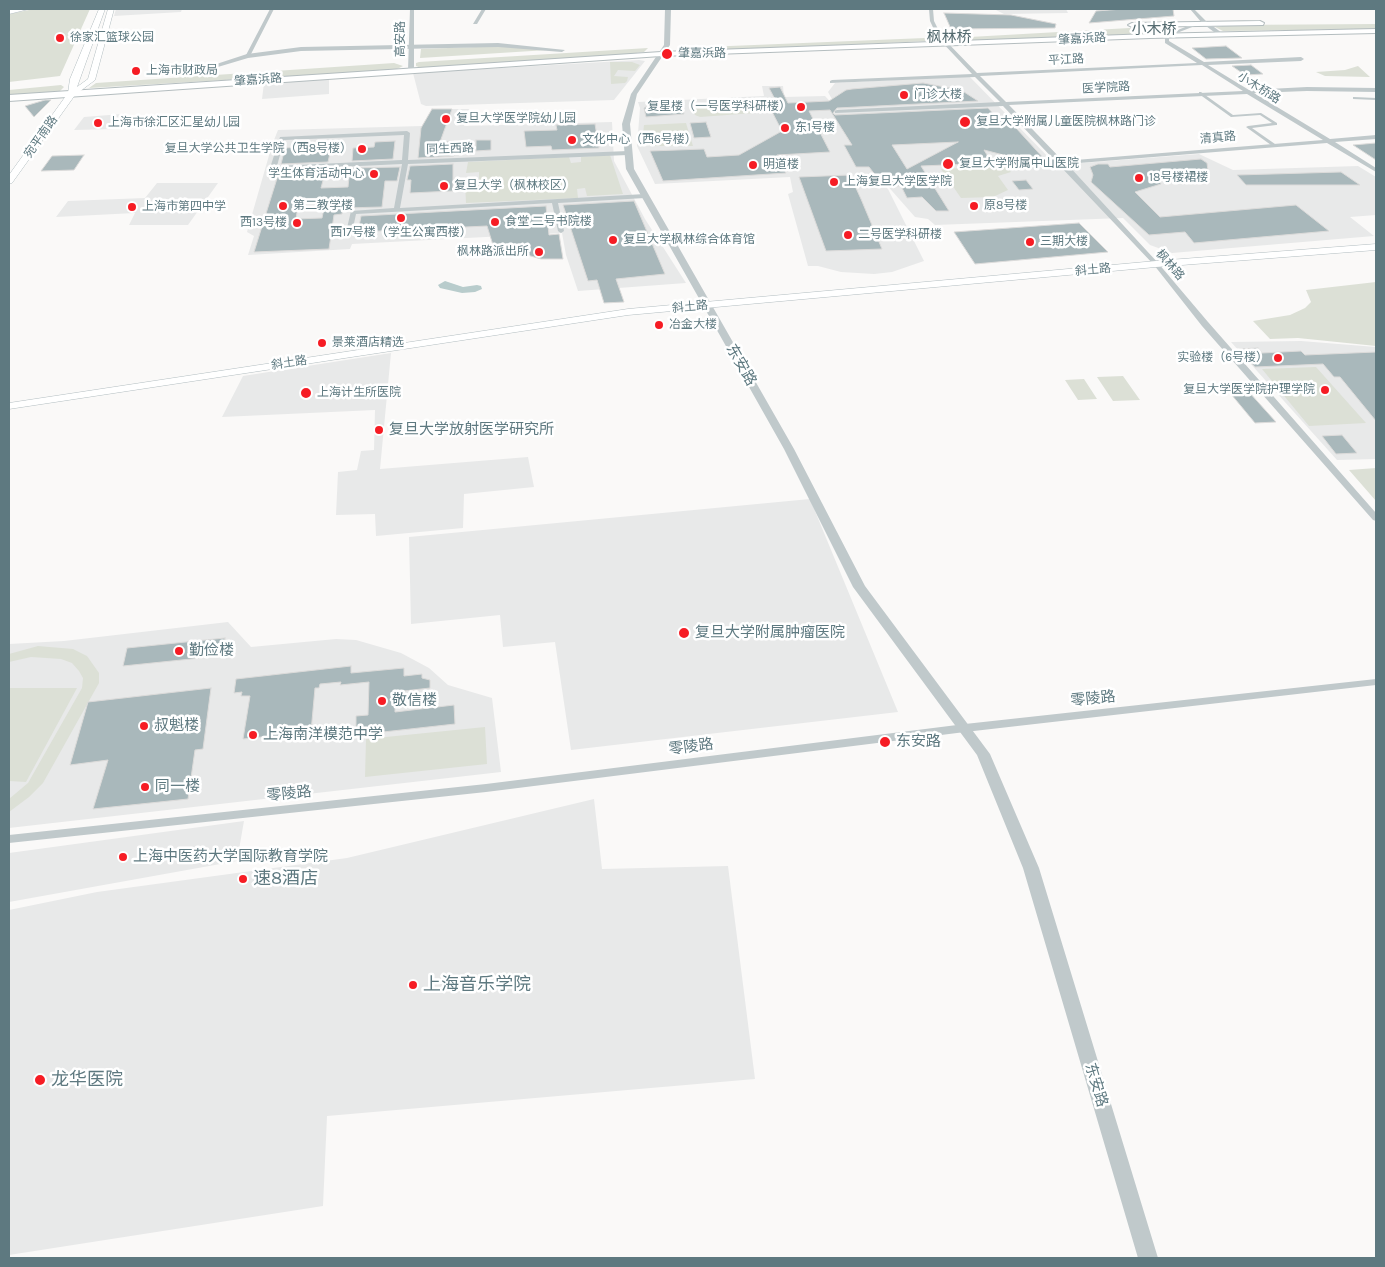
<!DOCTYPE html>
<html>
<head>
<meta charset="utf-8">
<style>
	body { margin:0 }
	#map { position:relative; width:1385px; height:1267px; overflow:hidden; background:#faf9f8; font-family:Karla,sans-serif }
	canvas { display:block }
	.frame { position:absolute; inset:0; border:10px solid #5e7980; pointer-events:none }
</style>
</head>
<body>
<div id="map">
<canvas width="1385" height="1267"></canvas>
<div class="frame"></div>
</div>
<script>
const g = document.querySelector('canvas').getContext('2d');
g.lineJoin = 'round';
function fill(path, color) { g.fillStyle = color; g.fill(path, 'evenodd'); }
const toPath = rows => new Path2D(rows.map(r => 'M' + r).join(''));
function stroke(path, color, width, dash) { g.strokeStyle = color; g.lineWidth = width; g.lineCap = dash ? 'butt' : 'round'; g.setLineDash(dash || []); g.stroke(path); }
function write(font, color, halo, rows, align = 'center') {
  g.font = font + ' Karla,"Noto Sans SC",sans-serif'; g.lineWidth = 5; g.setLineDash([]); g.textBaseline = 'middle'; g.strokeStyle = halo; g.fillStyle = color; for (const [text, x, y, turn = 0] of rows) {
    g.save(); g.translate(x, y); g.rotate((+turn || 0) * Math.PI / 180); g.textAlign = isNaN(turn) ? turn : align; if (halo) g.strokeText(text, 0, 0); g.fillText(text, 0, 0); g.restore();
  }
}
const built = toPath([
	[116,9,182,9,181,12,114,16],
	[994,9,1066,9,1068,13,1004,14],
	[639,60,645,61,614,100,426,106,421,104,413,73],
	[969,76,1056,165,1199,154,1233,170,1358,166,1376,177,1376,215,1350,217,1374,236,1172,253,1150,245,1123,218,935,225,928,219,915,217,885,183,878,181,888,189,924,261,892,272,874,274,841,272,818,266,808,266,788,194,793,192,790,177,655,184,637,146,640,108,638,102,764,96,762,86,783,86,784,97,825,96,838,110,828,92,835,83],
	[329,79,329,94,262,99,264,83],
	[432,109,469,109,464,126,612,122,614,161,645,219,686,283,578,291,566,255,562,233,352,244,350,249,248,255,254,236,247,232,272,145,278,130,422,126],
	[122,114,115,129,74,130,84,117],
	[157,183,218,183,188,225,129,225,135,213,56,217,68,201,145,198],
	[1301,341,1376,347,1376,459,1337,460,1231,342],
	[391,353,380,469,528,457,534,487,464,494,463,528,376,536,375,514,336,515,338,472,357,470,361,451,374,450,375,410,222,417,243,376],
	[810,499,898,712,571,750,555,642,503,647,500,615,411,624,409,537],
	[228,622,251,647,336,639,356,640,401,653,429,668,448,685,492,698,501,772,9,828,9,644,64,641],
	[594,799,602,869,728,866,755,1079,327,1116,323,1206,9,1255,9,910,97,892,347,858],
	[244,821,237,861,9,902,9,853]
]);
const green = toPath([
	[34,9,90,9,60,76,9,82,9,14],
	[1376,24,1376,29,1223,31,1215,27,1230,25],
	[1165,26,1174,28,1164,33,1153,34,957,41,952,38],
	[925,38,929,41,691,52,681,48],
	[503,46,548,50,420,58,421,49],
	[648,48,644,52,620,55,421,68,416,66,416,63,419,62],
	[610,62,632,62,640,65,635,71,618,70,614,76,628,77,627,81,625,83,611,84],
	[394,63,403,66,395,70,89,88,96,83],
	[1358,66,1370,77,1325,76,1316,72,1345,70],
	[61,85,64,87,60,91,9,96,9,90],
	[760,101,765,103,768,112,700,117,695,115,691,107,696,104],
	[686,123,693,146,650,146,642,143,644,125],
	[610,155,623,194,587,196,585,188,577,189,578,198,466,203,465,183,479,182,479,172,466,173,468,162,569,157,571,163,581,162,581,157],
	[1006,166,1011,172,998,176,1008,190,993,197,961,198,941,169],
	[1376,282,1376,346,1298,338,1270,339,1253,321,1290,315,1305,308,1311,302,1306,290],
	[1316,367,1366,423,1309,426,1262,369],
	[1123,376,1140,400,1113,401,1097,377],
	[1084,379,1097,399,1078,400,1065,380],
	[1376,468,1376,501,1349,470],
	[38,646,73,649,87,656,99,673,99,683,43,783,29,797,9,812,9,799,28,783,82,688,83,678,79,671,72,663,61,659,31,657,9,662,9,654],
	[9,688,77,688,26,782,9,781],
	[485,727,487,764,365,777,366,739]
]);
const water = toPath([
	[445,281,463,287,477,285,481,286,482,289,475,292,462,293,440,288,438,285]
]);
const building = toPath([
	[1123,9,1173,9,1174,16,1089,23,1096,11,1123,9],
	[944,13,1011,15,1056,24,1055,28,951,29,944,13],
	[1226,46,1242,58,1206,59,1192,48,1226,46],
	[1251,65,1263,74,1245,75,1232,66,1251,65],
	[923,83,961,90,978,101,837,108,833,113,835,115,988,108,996,117,1006,117,1046,161,1022,162,1019,159,984,150,992,163,921,166,949,211,936,211,922,197,907,198,901,186,889,186,880,181,869,167,856,167,844,145,852,145,830,110,809,111,830,152,777,155,786,173,663,181,650,151,704,149,707,157,739,155,782,131,768,104,777,103,769,88,780,87,788,103,829,101,846,90,852,89,923,83],
	[958,142,907,169,892,145,958,142],
	[45,100,51,100,34,117,25,106,45,100],
	[651,104,681,104,684,114,646,117,644,108,651,104],
	[432,109,452,109,440,142,454,141,454,156,418,158,421,128,432,109],
	[706,122,711,137,694,138,690,123,706,122],
	[595,124,599,148,552,150,551,146,526,147,524,131,557,130,556,125,595,124],
	[476,140,491,140,491,150,476,151,476,140],
	[395,141,393,159,352,161,353,148,374,147,375,142,395,141],
	[1376,143,1376,160,1353,145,1376,143],
	[299,147,298,150,331,149,328,162,281,164,285,148,299,147],
	[84,155,74,170,41,171,52,156,84,155],
	[1201,159,1207,163,1208,171,1158,175,1161,184,1135,192,1160,217,1296,205,1329,231,1194,243,1185,232,1149,235,1091,182,1093,175,1090,167,1098,164,1108,164,1110,167,1201,159],
	[453,164,453,191,410,193,411,180,407,180,410,166,453,164],
	[400,167,397,181,385,181,382,207,343,208,342,214,334,215,329,249,254,252,279,172,326,169,321,188,348,187,350,168,400,167],
	[326,198,322,218,296,219,299,199,326,198],
	[1341,172,1360,185,1246,185,1237,175,1341,172],
	[850,175,861,199,882,249,826,251,799,177,850,175],
	[1026,180,1033,189,1019,190,1012,181,1026,180],
	[634,201,665,274,616,279,624,302,604,303,597,280,588,281,563,205,634,201],
	[546,206,549,235,559,234,563,259,541,259,493,245,487,226,358,232,361,216,546,206],
	[1079,223,1108,252,975,264,954,232,1079,223],
	[1258,348,1262,353,1301,351,1305,355,1376,352,1376,421,1340,377,1334,377,1323,364,1255,367,1239,349,1258,348],
	[1239,381,1276,422,1255,423,1221,382,1239,381],
	[1342,435,1357,453,1336,454,1322,436,1342,435],
	[225,638,224,643,232,644,230,655,123,666,127,648,225,638],
	[351,666,351,673,404,668,404,676,422,674,422,678,430,680,430,688,395,692,395,712,454,705,455,724,356,735,356,716,368,715,369,682,340,685,341,682,320,684,319,688,315,688,311,732,286,734,286,739,270,741,271,736,243,739,250,696,241,696,242,692,234,693,236,679,351,666],
	[211,688,203,749,195,750,188,799,93,809,108,760,70,765,88,702,211,688]
]);
const pedestrian = toPath([
	[1199,92,1201,92,1233,115,1261,113,1277,123,1277,125,1276,125,1252,128,1275,144,1271,145,1246,127,1248,126,1272,123,1260,115,1231,117,1199,94,1199,92],
	[1354,97,1376,98,1376,100,1353,99,1353,97,1354,97]
]);
const minor = toPath([
	[270,9,274,9,250,56,245,57,270,9],
	[410,9,414,9,414,70,411,72,408,70,410,9],
	[482,9,486,9,477,24,473,24,482,9],
	[929,9,933,9,934,21,942,37,977,73,1197,63,1165,43,1165,35,1198,22,1200,24,1169,36,1169,41,1204,62,1301,57,1304,59,1301,61,1208,65,1249,90,1307,87,1376,88,1376,92,1307,91,1254,93,1330,139,1376,135,1376,139,1335,142,1376,168,1376,172,1327,143,1067,164,1158,263,1208,322,1376,513,1376,521,1373,520,1202,326,1154,265,1003,106,835,113,835,111,837,110,1000,102,975,77,830,83,830,81,832,80,972,74,938,38,930,21,929,9],
	[1202,65,1243,91,1006,102,980,76,1202,65],
	[1247,94,1323,140,1063,161,1009,105,1247,94],
	[1190,9,1194,9,1206,21,1222,33,1222,35,1218,35,1202,23,1190,9],
	[407,131,410,133,408,160,628,151,631,153,628,155,408,164,400,208,645,194,648,196,645,198,558,203,564,231,561,233,558,231,552,203,356,214,353,228,350,230,347,228,351,211,394,208,402,164,273,170,270,168,280,137,407,131],
	[404,135,402,160,277,166,284,140,404,135],
	[1376,679,1376,685,965,732,486,792,9,843,9,835,486,784,965,724,1376,679]
]);
const tertiary = toPath([
	[665,9,671,9,670,45,637,94,630,124,634,169,794,449,865,586,990,754,1039,868,1158,1258,1138,1258,1023,868,977,755,853,587,784,449,626,169,622,124,631,94,664,45,665,9],
	[498,43,565,50,562,52,498,47,301,51,248,58,191,75,186,74,247,54,301,47,498,43]
]);
const secondary = toPath([
	[17,9,29,9,9,14,9,10,17,9],
	[99,9,105,9,77,87,88,79,108,9,114,9,95,80,75,95,12,183,9,183,9,175,68,93,70,79,99,9],
	[1376,244,1376,250,1156,267,628,315,9,409,9,403,628,309,1156,261,1376,244]
]);
const primary = toPath([
	[1260,21,1264,23,1263,25,1132,27,1128,25,1132,23,1260,21],
	[1376,29,1376,33,1150,38,661,56,9,101,9,95,661,52,1150,34,1376,29]
]);
const markers = [
	[60,38,5,"#f61c24"],
	[667,54,6,"#f61c24"],
	[136,71,5,"#f61c24"],
	[904,95,5,"#f61c24"],
	[801,107,5,"#f61c24"],
	[446,119,5,"#f61c24"],
	[965,122,6,"#f61c24"],
	[98,123,5,"#f61c24"],
	[785,128,5,"#f61c24"],
	[572,140,5,"#f61c24"],
	[362,149,5,"#f61c24"],
	[948,164,6,"#f61c24"],
	[753,165,5,"#f61c24"],
	[374,174,5,"#f61c24"],
	[1139,178,5,"#f61c24"],
	[834,182,5,"#f61c24"],
	[444,186,5,"#f61c24"],
	[283,206,5,"#f61c24"],
	[974,206,5,"#f61c24"],
	[132,207,5,"#f61c24"],
	[401,218,5,"#f61c24"],
	[495,222,5,"#f61c24"],
	[297,223,5,"#f61c24"],
	[848,235,5,"#f61c24"],
	[613,240,5,"#f61c24"],
	[1030,242,5,"#f61c24"],
	[539,252,5,"#f61c24"],
	[659,325,5,"#f61c24"],
	[322,343,5,"#f61c24"],
	[1278,358,5,"#f61c24"],
	[1325,390,5,"#f61c24"],
	[306,393,6,"#f61c24"],
	[379,430,5,"#f61c24"],
	[684,633,6,"#f61c24"],
	[179,651,5,"#f61c24"],
	[382,701,5,"#f61c24"],
	[144,726,5,"#f61c24"],
	[253,735,5,"#f61c24"],
	[885,742,6,"#f61c24"],
	[145,787,5,"#f61c24"],
	[123,857,5,"#f61c24"],
	[243,879,5,"#f61c24"],
	[413,985,5,"#f61c24"],
	[40,1080,6,"#f61c24"]
];
const farPoinames = [
	["徐家汇篮球公园",70,38],
	["肇嘉浜路",678,54],
	["上海市财政局",146,71],
	["门诊大楼",914,95],
	["复星楼（一号医学科研楼）",791,107,"right"],
	["复旦大学医学院幼儿园",456,119],
	["复旦大学附属儿童医院枫林路门诊",976,122],
	["上海市徐汇区汇星幼儿园",108,123],
	["东1号楼",795,128],
	["文化中心（西6号楼）",582,140],
	["复旦大学公共卫生学院（西8号楼）",352,149,"right"],
	["复旦大学附属中山医院",959,164],
	["明道楼",763,165],
	["学生体育活动中心",364,174,"right"],
	["18号楼裙楼",1149,178],
	["上海复旦大学医学院",844,182],
	["复旦大学（枫林校区）",454,186],
	["第二教学楼",293,206],
	["原8号楼",984,206],
	["上海市第四中学",142,207],
	["食堂 二号书院楼",505,222],
	["西13号楼",287,223,"right"],
	["西17号楼（学生公寓西楼）",401,233,"center"],
	["二号医学科研楼",858,235],
	["复旦大学枫林综合体育馆",623,240],
	["三期大楼",1040,242],
	["枫林路派出所",529,252,"right"],
	["冶金大楼",669,325],
	["景莱酒店精选",332,343],
	["实验楼（6号楼）",1268,358,"right"],
	["复旦大学医学院护理学院",1315,390,"right"],
	["上海计生所医院",317,393]
];
const farStreetnames = [
	["高安路",401,39,-90],
	["肇嘉浜路",1082,39,-3],
	["平江路",1066,60,-3],
	["肇嘉浜路",258,80,-4],
	["医学院路",1106,88,-3],
	["小木桥路",1259,88,32],
	["宛平南路",41,137,-55],
	["清真路",1218,138,-5],
	["同生西路",450,149,-2],
	["枫林路",1170,265,49],
	["斜土路",1093,270,-5],
	["斜土路",690,307,-5],
	["斜土路",289,363,-8]
];
const farQuarternames = [
	["小木桥",1154,30],
	["枫林桥",949,38]
];
const streetNames = [
	["东安路",741,365,60],
	["零陵路",1093,699,-6],
	["零陵路",691,747,-7],
	["零陵路",289,794,-6],
	["东安路",1096,1085,73]
];
const poiNames = [
	["复旦大学放射医学研究所",389,430],
	["复旦大学附属肿瘤医院",695,633],
	["勤俭楼",189,651],
	["敬信楼",392,701],
	["叔魁楼",154,726],
	["上海南洋模范中学",263,735],
	["东安路",896,742],
	["同一楼",155,787],
	["上海中医药大学国际教育学院",133,857]
];
const nearPoinames = [
	["速8酒店",253,879],
	["上海音乐学院",423,985],
	["龙华医院",51,1080]
];
fill(built, '#e8e9e9');
fill(green, '#dce0d6');
fill(water, '#b8cccc');
fill(building, '#a9b8bb');
stroke(building, '#dcdbda', 1);
stroke(secondary, '#b2bdc0', 1);
stroke(primary, '#b4bdbf', 2);
fill(pedestrian, '#c0c9cb');
fill(minor, '#c0c9cb');
fill(tertiary, '#c0c9cb');
fill(secondary, '#fff');
fill(primary, '#fff');
for (const [x, y, r, color] of markers) { const dot = new Path2D(); dot.arc(x, y, r, 0, 2 * Math.PI); g.fillStyle = color; g.fill(dot); stroke(dot, '#fff', 2); }
write('12px', '#5e7980', '#fff', farPoinames, 'left');
write('12px', '#5e7980', '#fff', farStreetnames);
write('15px', '#556b70', '#fff', farQuarternames);
write('15px', '#5e7980', '#fff', streetNames);
write('15px', '#5e7980', '#fff', poiNames, 'left');
write('18px', '#5e7980', '#fff', nearPoinames, 'left');
</script>
</body>
</html>
